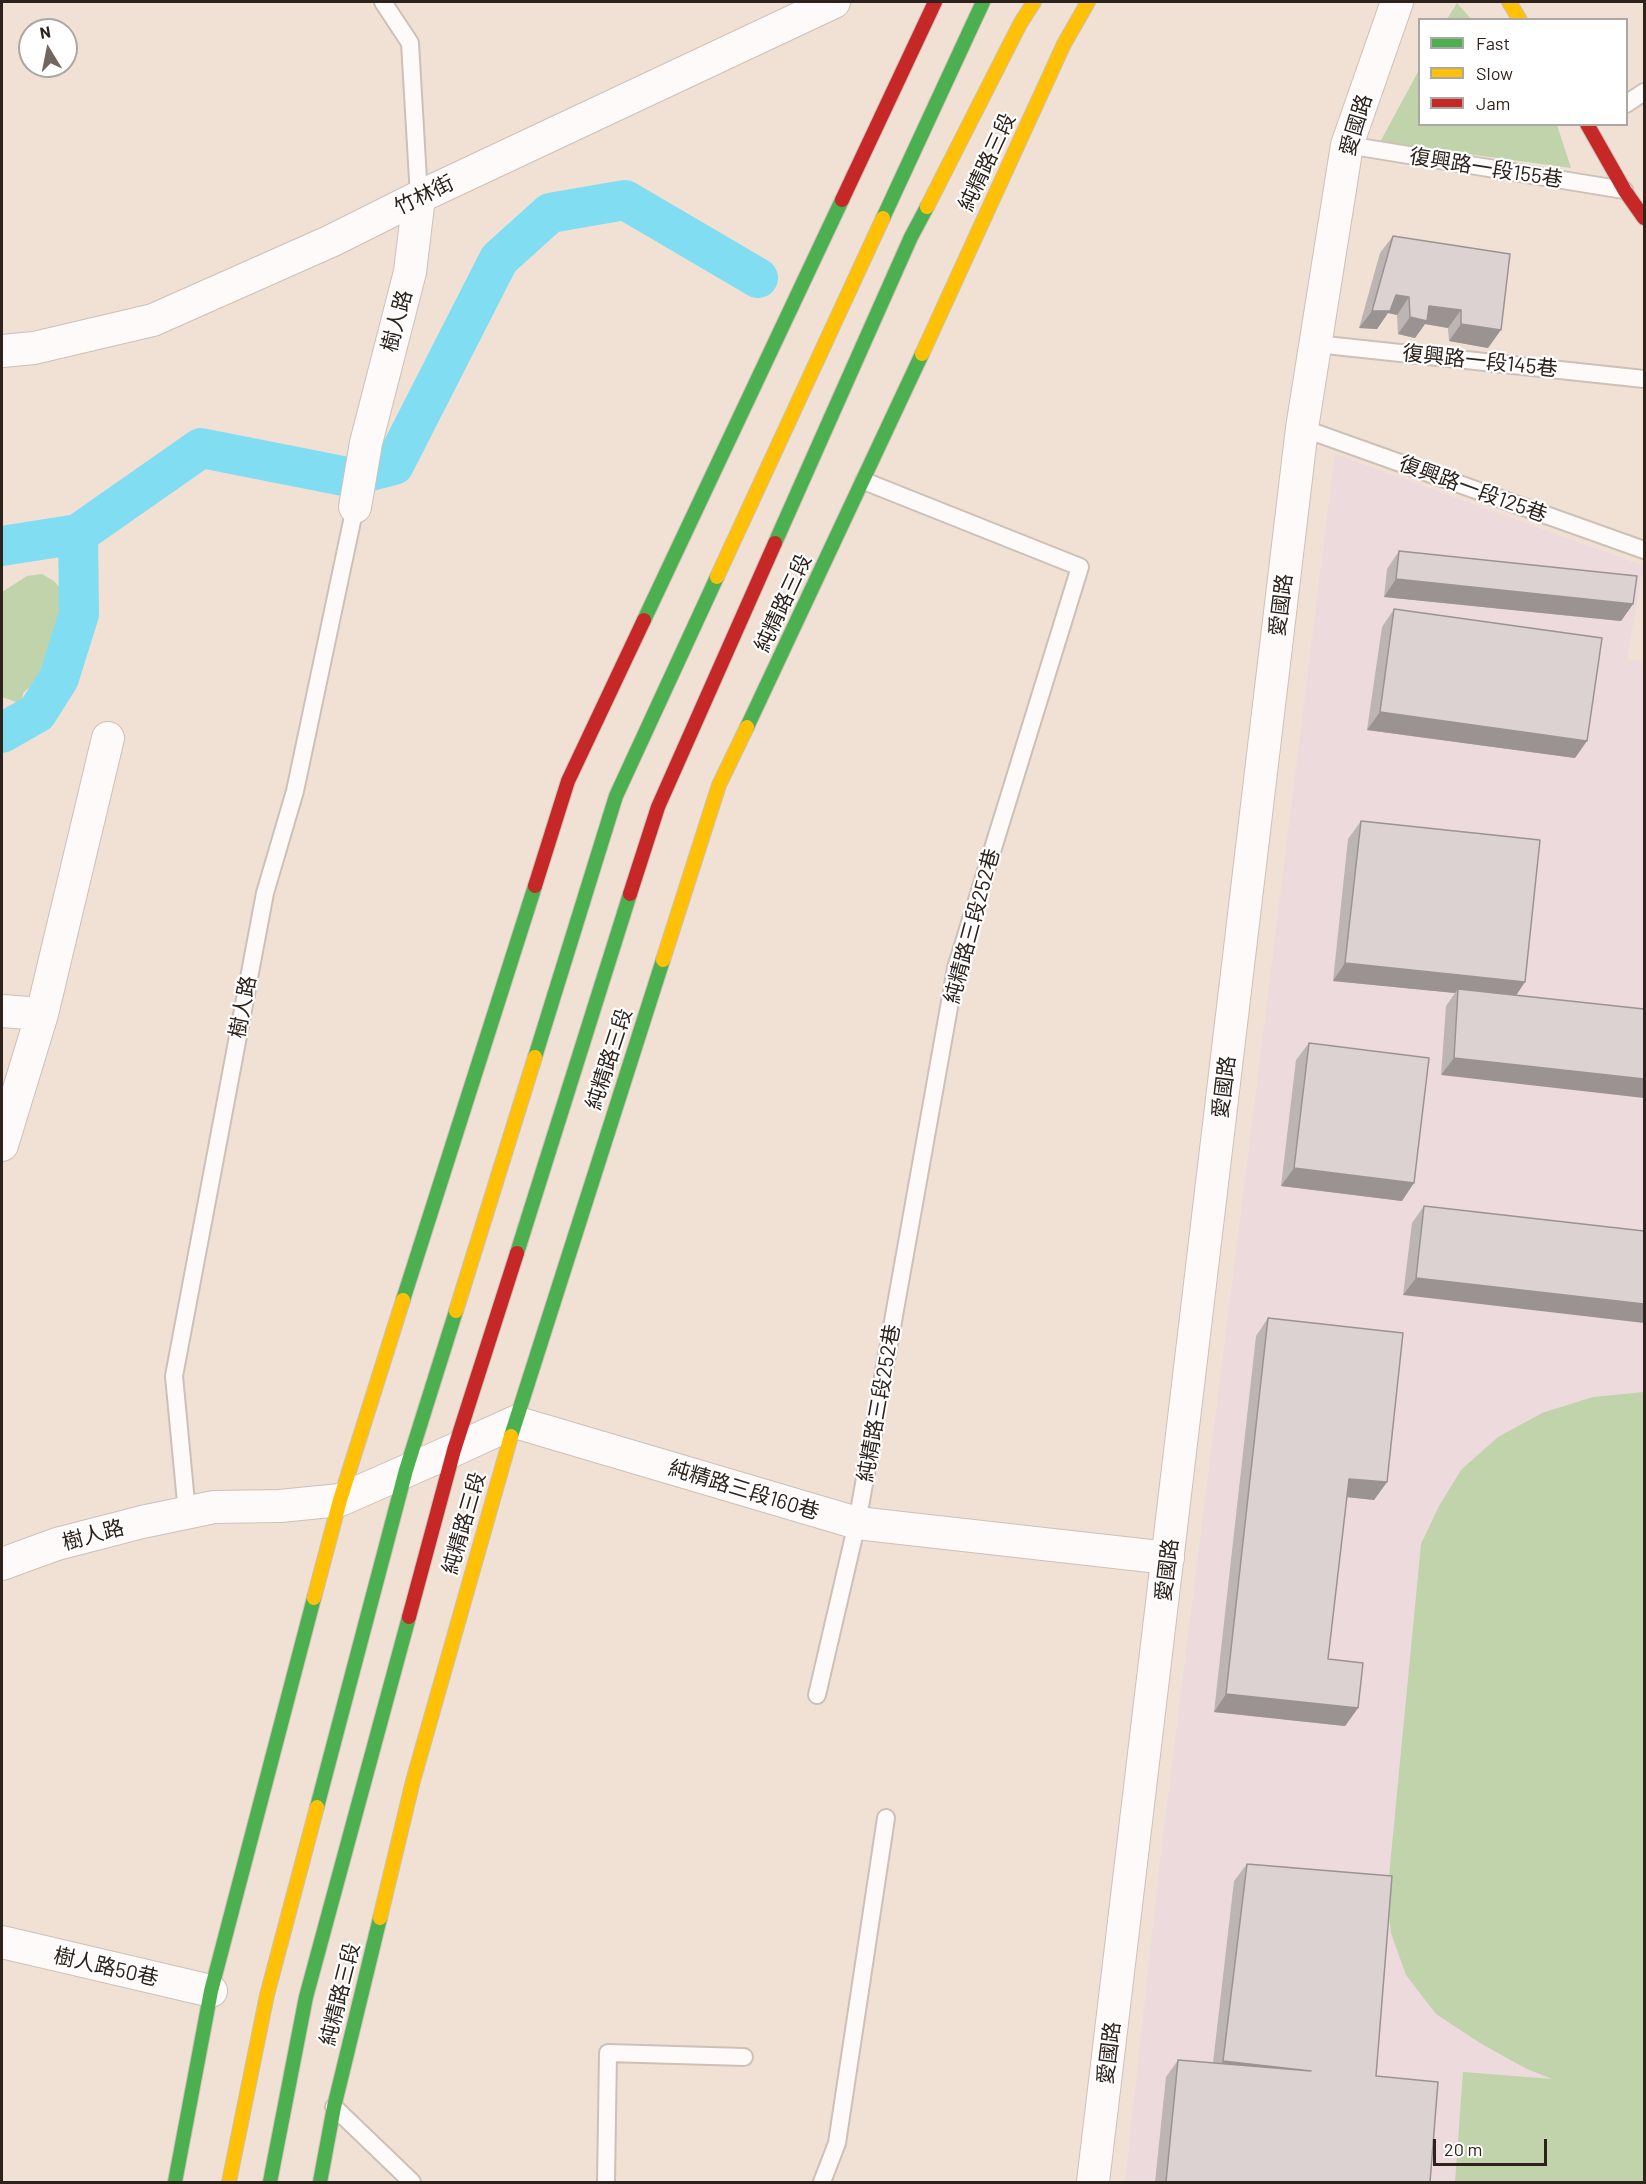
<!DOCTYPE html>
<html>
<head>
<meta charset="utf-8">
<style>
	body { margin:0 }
	#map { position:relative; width:1646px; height:2184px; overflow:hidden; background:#f1e1d5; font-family:Barlow,sans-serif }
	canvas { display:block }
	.frame { position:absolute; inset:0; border:3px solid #2e231c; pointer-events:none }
	.legend { position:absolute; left:1418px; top:18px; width:210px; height:108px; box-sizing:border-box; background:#fff; border:2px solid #aba7a4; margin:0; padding:8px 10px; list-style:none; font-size:18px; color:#2e231c }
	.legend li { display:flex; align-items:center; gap:12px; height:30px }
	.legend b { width:30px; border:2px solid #aba7a4 }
	.north { position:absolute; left:18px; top:18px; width:60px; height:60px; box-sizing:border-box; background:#fff; border:2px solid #aba7a4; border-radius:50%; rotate:350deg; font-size:16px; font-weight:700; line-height:24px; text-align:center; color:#2e231c }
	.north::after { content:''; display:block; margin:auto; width:21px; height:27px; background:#72665d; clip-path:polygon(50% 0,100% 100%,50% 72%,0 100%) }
	.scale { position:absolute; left:1433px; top:2139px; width:114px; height:27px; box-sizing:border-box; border:3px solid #2e231c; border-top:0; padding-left:8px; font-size:18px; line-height:21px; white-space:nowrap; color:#2e231c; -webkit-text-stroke:4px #fff; paint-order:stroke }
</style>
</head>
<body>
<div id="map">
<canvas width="1646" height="2184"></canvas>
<div class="frame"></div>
<ul class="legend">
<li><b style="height:8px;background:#4caf50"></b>Fast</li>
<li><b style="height:8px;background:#ffc107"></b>Slow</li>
<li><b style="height:8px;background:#c62828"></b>Jam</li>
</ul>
<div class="north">N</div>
<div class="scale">20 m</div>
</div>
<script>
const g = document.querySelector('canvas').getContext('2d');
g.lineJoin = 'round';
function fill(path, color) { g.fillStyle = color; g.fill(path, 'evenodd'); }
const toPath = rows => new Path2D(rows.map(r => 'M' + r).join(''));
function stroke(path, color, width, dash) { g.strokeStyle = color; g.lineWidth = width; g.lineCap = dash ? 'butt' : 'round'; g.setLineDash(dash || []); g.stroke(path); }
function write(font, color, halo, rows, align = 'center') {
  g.font = font + ' Barlow,"Noto Sans TC",sans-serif'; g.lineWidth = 4.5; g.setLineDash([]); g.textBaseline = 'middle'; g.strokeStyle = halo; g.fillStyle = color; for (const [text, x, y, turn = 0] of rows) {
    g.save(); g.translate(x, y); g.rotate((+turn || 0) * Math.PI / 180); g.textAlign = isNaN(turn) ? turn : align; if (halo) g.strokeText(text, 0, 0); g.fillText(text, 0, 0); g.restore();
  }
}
const education = toPath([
	[1335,454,1644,566,1627,659,1644,661,1644,2182,1125,2182,1160,1862]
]);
const green = toPath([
	[1457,3,1471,19,1447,19],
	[1419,70,1420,124,1557,125,1571,168,1380,142],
	[42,574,54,581,64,593,67,604,52,661,43,675,23,693,22,704,2,697,2,592,27,576],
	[1644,1392,1644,2182,1455,2182,1463,2072,1552,2079,1525,2068,1480,2043,1436,2014,1406,1975,1391,1933,1387,1897,1421,1544,1439,1506,1461,1470,1498,1437,1542,1413,1593,1397]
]);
const canal = toPath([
	[2,546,78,534],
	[2,733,37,713,59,678,79,614,78,534,201,448,348,477,394,465,499,259,550,213,625,200,758,278]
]);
const lane = toPath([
	[383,2,410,43,419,197],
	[1626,104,1644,92],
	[1347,145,1624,190],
	[1316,344,1644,379],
	[1302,428,1644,550],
	[187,1513,174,1376,265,893,295,791,355,507],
	[817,1695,857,1523,956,968,1080,567,864,481],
	[334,2107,412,2182],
	[606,2182,608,2053,744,2057],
	[822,2182,837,2143,886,1818]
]);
const street = toPath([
	[2,351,34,348,153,320,331,241,419,197,834,2],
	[355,507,366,443,410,272,419,197],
	[2,1011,42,1014,108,738],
	[2,1145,42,1014],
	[2,1564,57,1544,142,1522,214,1507,280,1506,340,1500,454,1450,515,1422,857,1523,1168,1558],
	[2,1942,211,1991],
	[1093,2182,1302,428,1347,145,1397,2]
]);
const fast = toPath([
	[883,218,983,2],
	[775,543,911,237,927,207],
	[644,620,842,200],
	[747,727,922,354],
	[535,1057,616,796,717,577],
	[517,1253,630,894],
	[403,1300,535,886],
	[511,1436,663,960],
	[317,1807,406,1470,456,1311],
	[175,2182,211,1991,314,1598],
	[270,2182,306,1997,409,1617],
	[320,2182,334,2107,380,1918]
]);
const slow = toPath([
	[1509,2,1520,20],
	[927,207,1020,24,1034,2],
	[922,354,1064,44,1088,2],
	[717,577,883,218],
	[663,960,719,785,747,727],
	[456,1311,535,1057],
	[314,1598,340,1500,403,1300],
	[380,1918,413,1781,511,1436],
	[229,2182,267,1995,317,1807]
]);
const jam = toPath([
	[1587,124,1625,191,1644,218],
	[842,200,935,2],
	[535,886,568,781,644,620],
	[630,894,658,807,775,543],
	[409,1617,454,1450,517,1253]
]);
const wall = toPath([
	[1393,236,1510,254,1488,348,1449,341,1448,328,1425,324,1415,338,1398,334,1397,315,1388,313,1377,329,1359,328,1380,253],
	[1399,551,1633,604,1621,621,1384,597,1387,569],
	[1394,609,1575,758,1367,730,1382,627],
	[1361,821,1525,982,1516,995,1441,1075,1446,1006,1455,993,1333,981,1348,839],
	[1309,1043,1402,1201,1281,1186,1296,1060],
	[1424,1206,1644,1231,1403,1295,1412,1223],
	[1268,1318,1387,1482,1374,1500,1347,1497,1328,1659,1358,1708,1345,1726,1214,1712,1256,1336],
	[1247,1864,1376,2076,1430,2182,1155,2182,1166,2077,1178,2060,1213,2063,1234,1881]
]);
const shadedWall = toPath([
	[1396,295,1409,297,1397,315,1388,313,1377,329,1359,328,1372,311],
	[1429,306,1461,310,1448,328,1425,324,1415,338,1398,334,1410,317],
	[1461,324,1501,330,1488,348,1449,341],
	[1396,579,1633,604,1621,621,1384,597],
	[1380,712,1587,741,1575,758,1367,730],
	[1345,963,1525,982,1513,1000,1458,989,1455,993,1333,981],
	[1454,1058,1644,1079,1644,1098,1441,1075],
	[1294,1168,1414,1183,1402,1201,1281,1186],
	[1416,1278,1644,1304,1644,1323,1403,1295],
	[1349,1479,1387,1482,1374,1500,1337,1496],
	[1226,1694,1358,1708,1345,1726,1214,1712],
	[1223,2061,1311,2071,1211,2078]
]);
const building = toPath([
	[1393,236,1510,254,1501,330,1461,324,1461,310,1429,306,1427,321,1410,317,1409,297,1396,295,1390,311,1372,311,1393,236],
	[1399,551,1637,576,1633,604,1396,579,1399,551],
	[1394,609,1602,638,1587,741,1380,712,1394,609],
	[1361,821,1540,840,1525,982,1345,963,1361,821],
	[1458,989,1644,1009,1644,1079,1454,1058,1458,989],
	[1309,1043,1429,1058,1414,1183,1294,1168,1309,1043],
	[1424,1206,1644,1231,1644,1304,1416,1278,1424,1206],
	[1268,1318,1403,1333,1387,1482,1349,1479,1328,1659,1363,1663,1358,1708,1226,1694,1268,1318],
	[1247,1864,1392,1876,1376,2076,1438,2082,1430,2182,1166,2182,1178,2060,1311,2071,1223,2061,1247,1864]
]);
const streetNames = [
	["愛國路",1356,125,-73],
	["純精路三段",987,162,-65],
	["復興路一段155巷",1486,168,9],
	["竹林街",424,195,-26],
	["樹人路",397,321,-75],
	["復興路一段145巷",1480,361,6],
	["復興路一段125巷",1473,489,20],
	["純精路三段",783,603,-65],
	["愛國路",1281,605,-83],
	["純精路三段252巷",972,926,-75],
	["樹人路",243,1007,-79],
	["純精路三段",609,1059,-72],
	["愛國路",1224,1087,-83],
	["純精路三段252巷",879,1403,-80],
	["純精路三段160巷",744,1490,17],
	["純精路三段",464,1523,-74],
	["樹人路",93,1535,-15],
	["愛國路",1167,1570,-83],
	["樹人路50巷",106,1967,13],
	["純精路三段",340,1994,-76],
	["愛國路",1109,2053,-83]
];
fill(education, '#ecdadd');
fill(green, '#c0d3aa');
stroke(canal, '#80ddf2', 40);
stroke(lane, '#cdc0b7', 20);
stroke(street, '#cdc0b7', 34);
stroke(fast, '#cdc0b7', 16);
stroke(slow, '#cdc0b7', 16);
stroke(jam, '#cdc0b7', 16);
stroke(lane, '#fdfaf9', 16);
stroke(street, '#fdfaf9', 32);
stroke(fast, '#4caf50', 14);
stroke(slow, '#ffc107', 14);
stroke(jam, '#c62828', 14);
fill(wall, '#bdb5b4');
fill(shadedWall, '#9a9392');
fill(building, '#dcd2d1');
stroke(building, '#9a9392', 1.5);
write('21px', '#2e231c', '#fff', streetNames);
</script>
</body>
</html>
